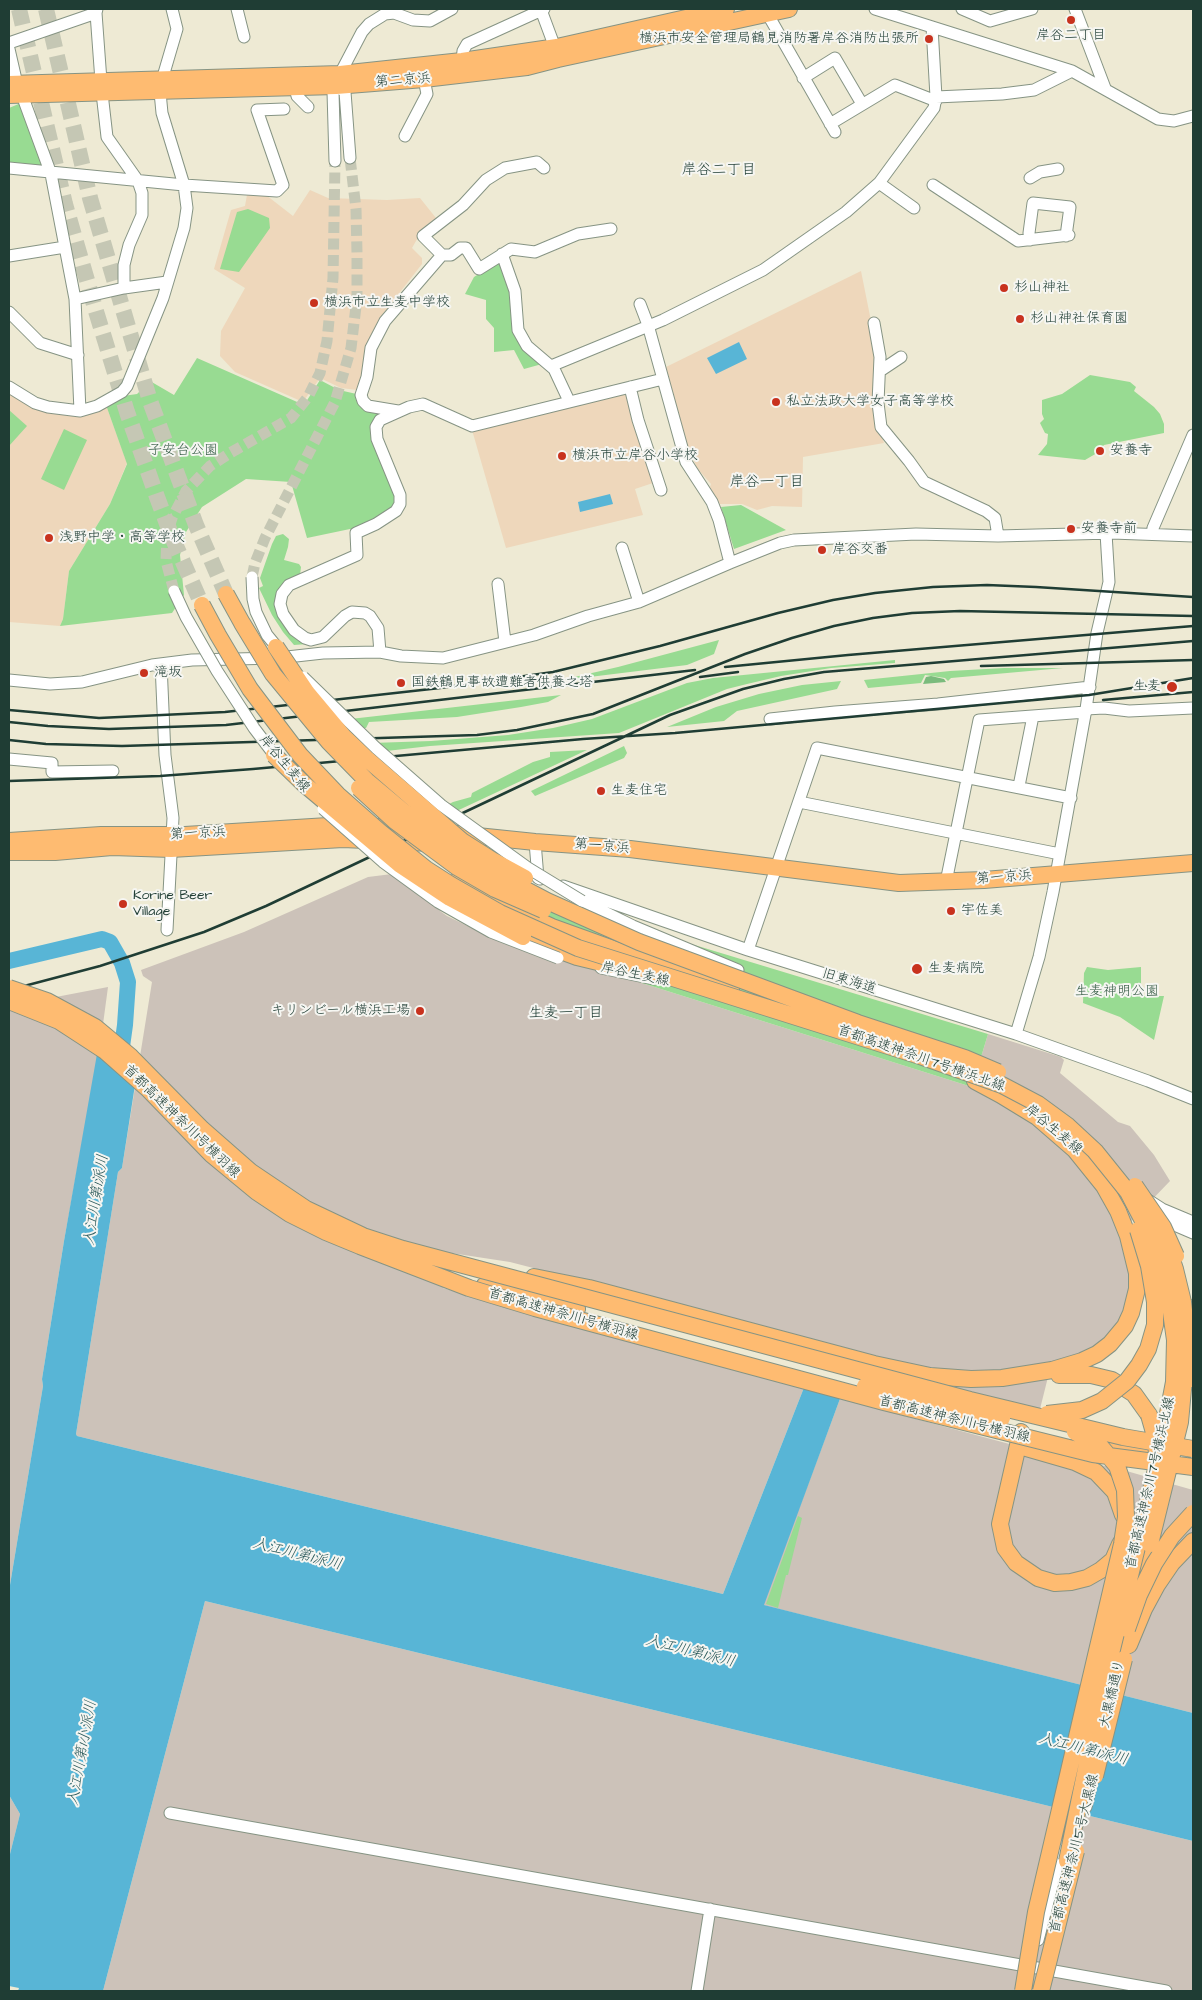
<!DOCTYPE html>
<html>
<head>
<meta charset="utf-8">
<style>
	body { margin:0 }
	#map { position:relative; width:1202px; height:2000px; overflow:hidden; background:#eeead4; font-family:"Architects Daughter",sans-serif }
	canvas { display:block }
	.frame { position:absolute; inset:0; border:10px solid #1f3d34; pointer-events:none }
</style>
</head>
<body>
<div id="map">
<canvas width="1202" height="2000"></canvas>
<div class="frame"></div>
</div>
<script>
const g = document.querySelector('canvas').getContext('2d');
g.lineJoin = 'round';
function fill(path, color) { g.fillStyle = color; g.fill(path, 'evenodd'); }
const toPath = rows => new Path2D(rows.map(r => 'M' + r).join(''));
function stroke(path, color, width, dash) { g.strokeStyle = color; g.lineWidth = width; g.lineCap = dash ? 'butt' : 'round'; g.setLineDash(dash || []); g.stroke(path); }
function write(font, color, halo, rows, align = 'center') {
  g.font = font + ' "Architects Daughter","Klee One",sans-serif'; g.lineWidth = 4; g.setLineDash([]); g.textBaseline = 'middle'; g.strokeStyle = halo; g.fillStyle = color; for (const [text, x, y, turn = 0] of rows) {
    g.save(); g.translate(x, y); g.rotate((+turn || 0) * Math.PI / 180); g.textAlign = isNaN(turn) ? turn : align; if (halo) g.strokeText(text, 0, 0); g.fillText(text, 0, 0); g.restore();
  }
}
const built = toPath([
	[310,190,328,198,387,200,420,198,436,218,424,227,412,248,422,258,422,264,379,319,367,346,366,360,357,390,341,388,320,378,303,402,235,372,220,356,221,331,245,288,214,269,231,210,245,206,247,195,266,195,293,216],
	[861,271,878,356,878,426,884,443,803,457,802,507,772,506,757,510,742,504,720,504,710,487,711,484,697,468,687,444,666,367],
	[9,392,49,410,106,405,127,463,110,504,69,571,63,619,60,626,9,622],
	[625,392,653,483,635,489,643,515,506,548,472,430]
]);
const industrial = toPath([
	[392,874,434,903,440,911,447,916,480,932,972,1087,988,1034,1061,1057,1064,1060,1060,1073,1118,1122,1130,1126,1154,1155,1170,1181,1121,1232,1127,1253,1131,1287,1120,1323,1096,1347,1051,1365,1040,1409,916,1379,684,1307,510,1262,451,1253,443,1288,546,1318,805,1385,723,1594,77,1436,76,1434,118,1172,122,1168,152,982,143,976,141,970,244,932,368,877],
	[108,987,101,1039,64,1241,42,1379,43,1386,9,1591,9,1006],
	[841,1396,886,1411,1062,1458,1116,1468,1193,1490,1193,1713,763,1605],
	[205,1601,1193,1841,1193,1991,103,1991],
	[9,1795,20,1814,9,1858]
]);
const green = toPath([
	[21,103,41,161,41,167,9,162,9,108],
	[248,209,269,218,270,228,239,272,220,269,237,212],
	[500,260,511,291,513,331,542,364,524,369,514,350,494,352,494,328,486,319,486,300,465,294,474,277],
	[197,358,304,405,320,380,339,390,361,395,363,401,398,411,376,427,400,504,356,533,350,529,307,538,291,482,246,479,202,507,186,532,180,555,184,595,172,613,60,626,63,619,69,571,110,504,127,464,106,405,123,396,137,394,150,381,174,395],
	[1090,375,1130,382,1136,387,1134,391,1154,407,1160,414,1164,424,1164,433,1104,445,1097,453,1085,460,1038,455,1047,444,1048,434,1045,433,1040,423,1044,419,1042,414,1042,400,1062,394],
	[9,410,27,426,9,446],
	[64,429,87,440,64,490,41,479],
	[741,505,786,530,734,549,721,507],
	[283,534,289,539,288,547,284,560,299,564,301,567,300,575,277,593,307,644,294,645,283,632,272,615,259,588,263,586,260,578,272,544,276,536],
	[719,640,714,654,687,665,557,681,618,667],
	[895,660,895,663,831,668,781,676,747,684,727,689,619,733,430,746,352,755,342,744,431,741,508,735,553,728,592,719,687,683,713,678],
	[1004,668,1063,668,951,678,948,681,945,678,925,675,921,683,868,688,864,680,950,671],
	[841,681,837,689,737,711,724,721,667,727,716,707,759,694,802,685],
	[561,695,548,702,521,707,457,717,369,722,366,728,329,728,324,722],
	[624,746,627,753,624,758,535,796,531,791],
	[587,750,431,823,424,817,453,802,471,797,472,793,533,762,550,757,550,752],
	[490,883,988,1034,972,1087,480,932],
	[1087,967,1108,970,1141,967,1141,996,1164,996,1154,1040,1120,1017,1083,1003,1084,973],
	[798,1516,802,1518,788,1575,786,1575,778,1608,766,1604]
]);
const forest = toPath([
	[931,676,944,679,946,682,923,684,926,677]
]);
const water = toPath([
	[739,342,747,359,716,374,707,358],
	[610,494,613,504,580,512,578,502],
	[97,1054,135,1085,122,1168,118,1172,76,1434,77,1436,723,1594,805,1385,841,1396,764,1605,1193,1713,1193,1841,205,1601,103,1991,18,1991,19,1988,9,1986,9,1858,20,1814,9,1795,9,1591,43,1386,42,1379,64,1241]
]);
const river = toPath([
	[9,961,102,939,110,942,122,963,128,982,125,1025,120,1061]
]);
const minorTunnel = toPath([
	[252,577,255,563,265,538,335,402,351,348,357,298,357,253,356,209,350,158],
	[174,591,166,561,167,534,172,518,186,491,210,466,230,453,291,418,308,397,320,373,327,341,333,278,335,161]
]);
const highwayTunnel = toPath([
	[19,9,65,204,95,308,127,412,157,497,172,537,202,605],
	[46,9,90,198,150,401,196,525,226,594]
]);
const minor = toPath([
	[97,9,96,13,101,81],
	[237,9,244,37],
	[875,9,1072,71,1158,119,1174,121,1193,116],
	[962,9,990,21,1032,9],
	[1075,9,1105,88],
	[541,10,557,53],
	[767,13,835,132],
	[9,43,96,13],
	[9,49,17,84],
	[462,61,463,51,467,44,544,9],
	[803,78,835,58,862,104],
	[336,86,345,92,350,158],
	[295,88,297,96,308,107],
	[102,93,107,137,138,181,142,193,142,215,129,245,124,265,124,288],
	[22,95,51,174,75,299,80,411],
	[936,97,1002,94,1034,90,1072,71],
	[830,124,895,85,936,101],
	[405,136,427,94,424,79],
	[335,161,333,92,340,74,362,32,369,24,385,14,394,13,413,20,430,21,452,9],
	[9,168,184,185,277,191,283,185,257,110,284,109],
	[544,168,537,162,505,168,486,180,463,205,423,236,442,255,451,255,460,248,466,248,479,269,511,249,535,252,578,234,611,229],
	[1030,178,1040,172,1058,169],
	[879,183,914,208],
	[933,185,1018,241,1069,235],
	[1030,240,1029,233,1033,203,1070,207,1066,236],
	[502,254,515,291,518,330,527,346,554,369,569,401],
	[9,256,65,247],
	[75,299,124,288,167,282],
	[640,304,648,325,686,462,712,502,719,520,730,563],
	[9,312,40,343,78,355],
	[874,323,880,357,878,403,881,427,909,461,924,482,986,511,995,518,998,536],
	[551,366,663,320,763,270,846,212,879,183,934,108,936,97,932,27],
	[880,371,901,357],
	[9,387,35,403,48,407,80,411,97,406,122,392,127,386,163,298,184,228,187,208,184,185,162,113,160,92,162,80,177,29,172,9],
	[630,387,638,420,661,490],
	[398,411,368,406,363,401,361,395,367,377,371,348,385,321,442,255],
	[1153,533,1153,528,1193,435],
	[622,548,639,602],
	[498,584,505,642],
	[380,652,378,628,370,616,365,613,352,612,345,616,323,637,311,640,305,638,294,630,283,614,280,604,282,594,289,585,357,555,356,533,376,524,396,511,400,504,400,495,377,439,376,427,380,420,409,407,423,404,472,426,663,379],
	[161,664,165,755,173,818,167,930],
	[9,680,50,684,82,682,152,665,192,660,278,658,323,653,380,652,401,656,443,658,534,635,588,616,639,602,730,563,780,543,794,540,916,534,998,536,1112,533,1193,536],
	[1086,709,1104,708,1129,711,1193,708],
	[770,719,835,712,938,704,1090,687],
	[9,759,52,763,52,772,113,771],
	[1019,786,1033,716],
	[799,802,1060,854],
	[535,842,538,878,540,879],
	[946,882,979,720,1086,712],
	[563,886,748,950,1016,1034,1148,1081,1193,1099],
	[582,901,633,926,738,970],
	[748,950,817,748,1071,798],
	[601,968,654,979],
	[1016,1034,1039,957,1053,892,1086,709,1097,633,1109,582,1106,533],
	[1148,1200,1162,1209,1193,1222],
	[1158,1218,1193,1233],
	[1086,1807,1095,1769],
	[170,1813,1166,1991],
	[1038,1940,1063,1844],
	[697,1991,710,1909]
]);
const major = toPath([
	[1188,1329,1193,1307],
	[1106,1441,1165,1453]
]);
const highway = toPath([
	[9,84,340,74,462,61,557,47,726,9],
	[9,95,336,86,424,79,527,67,558,59,789,9],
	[448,833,535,842,630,849,899,883,984,880,1193,863],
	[9,841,101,835,185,835,328,826,411,828],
	[9,852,55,852,112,847,171,849,343,839,431,843],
	[459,879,513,909,552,927,616,950,731,989],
	[523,937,577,957,610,965],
	[534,1277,589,1288,874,1364,930,1376,971,1379,1002,1378,1052,1370,1082,1361,1097,1354,1110,1344,1125,1326,1131,1313,1137,1289,1137,1273,1128,1236,1118,1211,1104,1186,1075,1150,1037,1117,1001,1095,975,1081],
	[485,1285,538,1300,577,1309],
	[1059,1375,1091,1375,1112,1380,1134,1394,1149,1415],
	[1021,1432,1000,1524,1005,1548,1016,1563,1038,1578,1055,1583,1071,1582,1087,1578,1101,1570,1113,1560,1120,1544],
	[1023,1447,1075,1462,1096,1472,1115,1492,1123,1515],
	[1142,1581,1150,1544],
	[1129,1645,1144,1609,1157,1585,1172,1563,1193,1541],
	[1116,1673,1127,1629]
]);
const rail = toPath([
	[981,666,1193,660],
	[725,667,848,655,1193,626],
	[700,677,738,672],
	[1103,700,1193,692],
	[9,710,99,718,225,712,440,688,553,672,660,646,778,613,833,600,875,593,933,587,987,585,1036,587,1193,597],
	[9,722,48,726,109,729,226,725,695,670],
	[9,740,46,744,122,746,477,735,517,730,593,714,745,654,792,638,834,626,873,618,912,613,960,611,1193,616],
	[9,781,160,776,253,769,583,739,675,733,1089,695,1193,678],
	[9,990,100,966,204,932,266,906,670,715,743,689,784,679,824,672,1193,641]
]);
const minorBridge = toPath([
	[252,577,253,599,256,612,267,635,281,652],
	[174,591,186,617,217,671,254,728,279,761],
	[303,677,376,748,441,805,528,868,582,901],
	[323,809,383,862,438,902,491,932,558,958]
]);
const highwayBridge = toPath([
	[226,594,242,623,273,674,329,742,368,782,411,818,477,864,547,901,639,942,858,1023,965,1058,998,1072],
	[202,605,218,635,250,689,300,755,338,795,380,832,426,869,451,885,500,913,578,948,920,1056,1002,1085,1038,1104,1068,1126,1095,1151,1128,1192,1151,1236,1167,1284,1175,1340,1174,1382,1162,1445,1103,1686,1067,1861],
	[276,647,307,693,343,736,366,758,462,841,492,860,525,878],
	[274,755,303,783,399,864,450,898,523,937],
	[359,788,395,821,457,867,495,889,543,910],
	[9,988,47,1001,95,1027,131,1057,202,1129,251,1172,306,1209,363,1236,403,1249,970,1400,1123,1437,1193,1449],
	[9,1001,59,1021,105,1051,148,1089,211,1154,257,1192,290,1214,326,1232,360,1246,469,1288,535,1308,884,1402,1093,1454,1193,1467],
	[1135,1186,1163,1227,1176,1256],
	[1168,1248,1175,1269,1183,1302,1192,1379],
	[865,1386,1002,1418],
	[1047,1414,1082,1410,1102,1401,1127,1381,1139,1365,1148,1349,1155,1325,1155,1302,1149,1266,1138,1230],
	[1149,1415,1155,1436,1157,1453],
	[1150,1544,1180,1422,1185,1368],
	[1127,1629,1139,1595,1154,1564,1172,1536,1193,1513],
	[1095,1776,1124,1659],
	[1023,1991,1036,1912,1122,1544,1126,1517,1125,1490,1117,1466,1101,1447,1075,1432],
	[1041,1991,1076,1851]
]);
const markers = [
	[1071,20,5,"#c8321e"],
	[929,39,5,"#c8321e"],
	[1004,288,5,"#c8321e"],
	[314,303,5,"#c8321e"],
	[1020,319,5,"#c8321e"],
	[776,402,5,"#c8321e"],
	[1100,451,5,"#c8321e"],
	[562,456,5,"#c8321e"],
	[1071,529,5,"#c8321e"],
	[49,538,5,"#c8321e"],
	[822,550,5,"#c8321e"],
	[144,673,5,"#c8321e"],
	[401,683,5,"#c8321e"],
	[1172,687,6,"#c8321e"],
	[601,791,5,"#c8321e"],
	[123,904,5,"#c8321e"],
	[951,911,5,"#c8321e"],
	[917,969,6,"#c8321e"],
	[420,1011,5,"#c8321e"]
];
const poiNames = [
	["岸谷二丁目",1071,36,"center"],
	["横浜市安全管理局鶴見消防署岸谷消防出張所",919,39,"right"],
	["杉山神社",1014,288],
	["横浜市立生麦中学校",324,303],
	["杉山神社保育園",1030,319],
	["私立法政大学女子高等学校",786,402],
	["安養寺",1110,451],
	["横浜市立岸谷小学校",572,456],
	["安養寺前",1081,529],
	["浅野中学・高等学校",59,538],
	["岸谷交番",832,550],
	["滝坂",154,673],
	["国鉄鶴見事故遭難者供養之塔",411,683],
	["生麦",1161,687,"right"],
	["生麦住宅",611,791],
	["Korine Beer",133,896],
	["Village",133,912],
	["宇佐美",961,911],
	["生麦病院",928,969],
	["キリンビール横浜工場",410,1011,"right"]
];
const streetNames = [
	["第二京浜",403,81,-5],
	["岸谷生麦線",284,764,50],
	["第一京浜",198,834,-3],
	["第一京浜",602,847,5],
	["第一京浜",1004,878,-4],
	["岸谷生麦線",635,975,12],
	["旧東海道",849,982,17],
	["首都高速神奈川7号横浜北線",921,1059,19],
	["首都高速神奈川1号横羽線",181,1122,44],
	["岸谷生麦線",1053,1130,40],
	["首都高速神奈川1号横羽線",563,1315,16],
	["首都高速神奈川1号横羽線",954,1420,14],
	["首都高速神奈川7号横浜北線",1151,1483,-77],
	["大黒橋通り",1113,1694,-77],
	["首都高速神奈川5号大黒線",1075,1854,-76]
];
const parkNames = [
	["子安台公園",183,451],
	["生麦神明公園",1117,992]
];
const neighbourhoodNames = [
	["岸谷二丁目",719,171],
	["岸谷一丁目",767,483],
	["生麦一丁目",566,1014]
];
const waterNames = [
	["入江川第1派川",97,1200,-81],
	["入江川第1派川",297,1555,14],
	["入江川第1派川",690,1652,14],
	["入江川第1派川",1083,1750,14],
	["入江川第1小派川",83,1753,-80]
];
fill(built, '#eed7bb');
fill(industrial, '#ccc2b9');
fill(green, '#98db92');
fill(forest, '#7abb7c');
fill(water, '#58b5d6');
stroke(river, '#58b5d6', 16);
stroke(minorTunnel, '#c5c7b4', 11, [11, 5.5]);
stroke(highwayTunnel, '#c5c7b4', 16, [16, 8]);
stroke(minor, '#869484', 13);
stroke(major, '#869484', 16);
stroke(highway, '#869484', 18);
stroke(minor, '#fff', 11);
stroke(major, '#febb71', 14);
stroke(highway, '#febb71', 16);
stroke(rail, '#1f3d34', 2.5);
stroke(minorBridge, '#869484', 13, []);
stroke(highwayBridge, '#869484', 18, []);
stroke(minorBridge, '#fff', 11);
stroke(highwayBridge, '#febb71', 16);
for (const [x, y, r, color] of markers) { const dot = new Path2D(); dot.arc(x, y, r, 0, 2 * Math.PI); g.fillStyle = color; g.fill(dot); stroke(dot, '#f6f6f2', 2); }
write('14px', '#1f3d34', '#f6f6f2', poiNames, 'left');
write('14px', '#1f3d34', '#f6f6f2', streetNames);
write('14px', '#375d47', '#f6f6f2', parkNames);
write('15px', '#1f3d34', '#f6f6f2', neighbourhoodNames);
write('italic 15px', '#2d5b5c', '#f6f6f2', waterNames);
</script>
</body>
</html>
